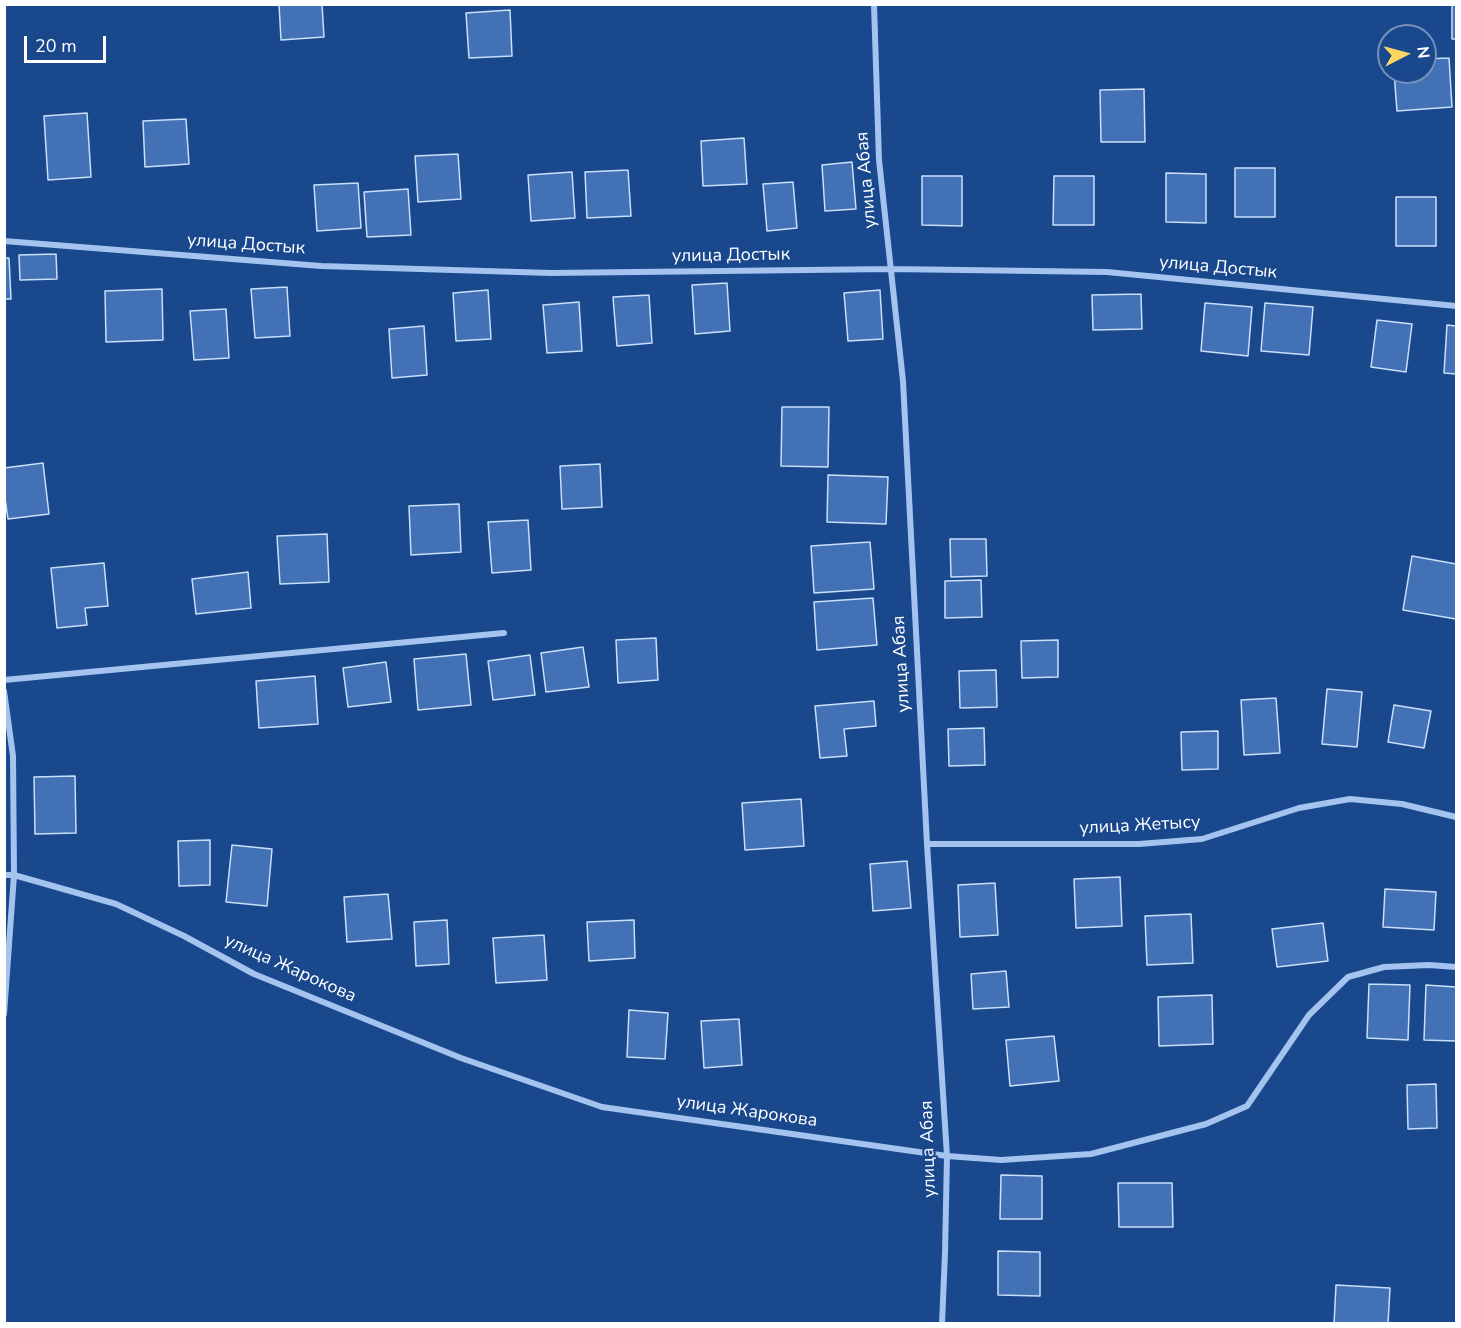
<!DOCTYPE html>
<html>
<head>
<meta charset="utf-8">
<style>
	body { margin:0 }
	#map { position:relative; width:1461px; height:1328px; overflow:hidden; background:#19488d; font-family:"Nunito Sans",sans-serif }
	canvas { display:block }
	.frame { position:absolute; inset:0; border:6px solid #fff; pointer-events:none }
	.north { position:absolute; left:1377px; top:24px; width:60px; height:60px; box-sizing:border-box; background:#19488d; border:2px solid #7591bb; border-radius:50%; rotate:84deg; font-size:16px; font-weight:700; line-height:24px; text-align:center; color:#fff }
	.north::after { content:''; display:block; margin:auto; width:21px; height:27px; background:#ffd662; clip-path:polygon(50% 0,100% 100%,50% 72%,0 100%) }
	.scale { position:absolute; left:24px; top:36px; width:82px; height:27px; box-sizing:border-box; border:3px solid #fff; border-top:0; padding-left:8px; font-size:18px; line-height:21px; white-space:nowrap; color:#fff; -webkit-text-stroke:4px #19488d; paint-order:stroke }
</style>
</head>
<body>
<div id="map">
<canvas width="1461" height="1328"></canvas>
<div class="frame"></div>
<div class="north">N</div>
<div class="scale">20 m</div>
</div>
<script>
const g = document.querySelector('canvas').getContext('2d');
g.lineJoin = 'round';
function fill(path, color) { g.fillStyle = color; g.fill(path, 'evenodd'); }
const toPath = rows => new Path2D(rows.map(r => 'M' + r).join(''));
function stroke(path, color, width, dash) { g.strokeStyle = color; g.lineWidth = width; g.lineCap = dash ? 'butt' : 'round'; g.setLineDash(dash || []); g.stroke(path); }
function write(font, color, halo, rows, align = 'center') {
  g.font = font + ' "Nunito Sans",sans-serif'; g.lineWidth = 4.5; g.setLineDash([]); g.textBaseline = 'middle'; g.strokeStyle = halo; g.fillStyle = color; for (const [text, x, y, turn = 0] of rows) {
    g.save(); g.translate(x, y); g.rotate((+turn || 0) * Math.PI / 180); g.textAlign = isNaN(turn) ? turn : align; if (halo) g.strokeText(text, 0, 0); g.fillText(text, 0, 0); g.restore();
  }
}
const building = toPath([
	[279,4,322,4,324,37,281,40,279,4],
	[1452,4,1456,4,1456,39,1452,39,1452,4],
	[510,10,512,56,469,58,466,13,510,10],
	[1449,58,1452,107,1397,111,1394,72,1425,72,1425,59,1449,58],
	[1144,89,1145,142,1101,142,1100,90,1144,89],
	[87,113,91,177,48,180,44,116,87,113],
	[186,119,189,164,145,167,143,121,186,119],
	[744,138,747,184,703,186,701,141,744,138],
	[458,154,461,199,418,202,415,156,458,154],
	[852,162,856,209,825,211,822,165,852,162],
	[1235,168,1275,168,1275,217,1235,217,1235,168],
	[628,170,631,216,587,218,585,172,628,170],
	[572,172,575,218,531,221,528,175,572,172],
	[1166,173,1206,174,1206,223,1166,222,1166,173],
	[922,176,962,176,962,226,922,225,922,176],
	[1054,176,1094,176,1094,225,1053,225,1054,176],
	[793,182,797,228,767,231,763,184,793,182],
	[358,183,361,228,317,231,314,185,358,183],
	[408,189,411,235,367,237,364,192,408,189],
	[1396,197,1436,197,1436,246,1396,246,1396,197],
	[56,254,57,279,20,280,19,255,56,254],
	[4,258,9,258,11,299,4,299,4,258],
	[727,283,730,331,695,334,692,285,727,283],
	[287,287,290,336,255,338,251,289,287,287],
	[162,289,163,340,106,342,105,291,162,289],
	[488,290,491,339,456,341,453,293,488,290],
	[880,290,883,339,848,341,844,293,880,290],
	[1141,294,1142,329,1093,330,1092,295,1141,294],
	[649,295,652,343,617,346,613,297,649,295],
	[579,302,582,351,547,353,543,305,579,302],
	[1205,303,1252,307,1248,356,1201,351,1205,303],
	[1265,303,1313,307,1309,355,1261,351,1265,303],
	[226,309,229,358,194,360,190,311,226,309],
	[1377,320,1412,324,1406,372,1371,367,1377,320],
	[1447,325,1456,326,1456,374,1444,373,1447,325],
	[424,326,427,375,392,378,389,329,424,326],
	[782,407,829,407,828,467,781,466,782,407],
	[43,463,49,514,8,519,4,491,4,468,43,463],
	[600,464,602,507,562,509,560,466,600,464],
	[828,475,888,477,886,524,827,522,828,475],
	[459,504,461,552,411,555,409,506,459,504],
	[528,520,531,570,492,573,488,522,528,520],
	[327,534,329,582,280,584,277,536,327,534],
	[950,539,986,539,987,576,951,577,950,539],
	[870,542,874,589,814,593,811,546,870,542],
	[1412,556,1456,564,1456,619,1403,610,1412,556],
	[104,563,108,606,85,608,87,625,57,628,51,568,104,563],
	[248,572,251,608,196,614,192,579,248,572],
	[981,580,982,617,945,618,945,581,981,580],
	[873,598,877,645,817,650,814,602,873,598],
	[656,638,658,680,618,683,616,640,656,638],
	[1058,640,1058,677,1022,678,1021,641,1058,640],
	[583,647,589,687,546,692,541,653,583,647],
	[466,654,471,705,418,710,414,659,466,654],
	[530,655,535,695,493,700,488,661,530,655],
	[386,662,391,702,348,707,343,668,386,662],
	[996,670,997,707,960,708,959,671,996,670],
	[315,676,318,724,259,728,256,681,315,676],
	[1327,689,1362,692,1357,747,1322,744,1327,689],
	[1276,698,1280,753,1244,755,1241,700,1276,698],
	[874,701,876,726,844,729,847,756,820,758,815,706,874,701],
	[1394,705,1431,711,1424,748,1388,742,1394,705],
	[984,728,985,765,949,766,948,729,984,728],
	[1218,731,1218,769,1182,770,1181,732,1218,731],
	[75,776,76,833,35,834,34,777,75,776],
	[801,799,804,846,745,850,742,803,801,799],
	[210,840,210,885,179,886,178,841,210,840],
	[232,845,272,849,267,906,226,902,232,845],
	[907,861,911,908,873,911,870,864,907,861],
	[1120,877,1122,926,1076,928,1074,879,1120,877],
	[995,883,998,935,960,937,958,885,995,883],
	[1385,889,1436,892,1434,930,1383,927,1385,889],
	[388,894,392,939,347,942,344,897,388,894],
	[1191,914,1193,963,1147,965,1145,916,1191,914],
	[447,920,449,964,416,966,414,922,447,920],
	[634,920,635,958,589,961,587,922,634,920],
	[1323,923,1328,961,1277,967,1272,929,1323,923],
	[544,935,547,980,496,983,493,938,544,935],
	[1006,971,1009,1007,973,1009,971,974,1006,971],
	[1369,984,1410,985,1408,1040,1367,1038,1369,984],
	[1426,985,1456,987,1456,1041,1424,1040,1426,985],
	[1212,995,1213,1044,1159,1046,1158,997,1212,995],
	[629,1010,668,1013,665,1059,627,1057,629,1010],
	[739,1019,742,1065,704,1068,701,1021,739,1019],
	[1054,1036,1059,1081,1010,1086,1006,1040,1054,1036],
	[1436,1084,1437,1128,1408,1129,1407,1085,1436,1084],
	[1001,1175,1042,1176,1042,1219,1000,1219,1001,1175],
	[1118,1183,1172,1183,1173,1227,1119,1227,1118,1183],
	[998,1251,1040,1252,1040,1296,998,1295,998,1251],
	[1336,1285,1390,1288,1388,1324,1334,1324,1336,1285]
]);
const street = toPath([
	[874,4,879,160,903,381,927,844,947,1156,945,1253,942,1324],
	[4,241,321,266,551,273,891,269,1107,272,1456,306],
	[4,680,504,633],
	[4,691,13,756,14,875,4,1014],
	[927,844,1139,844,1202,839,1299,808,1350,799,1402,804,1456,817],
	[4,875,14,875,116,904,184,936,254,974,461,1058,602,1107,947,1156,1001,1160,1091,1154,1206,1124,1247,1106,1309,1015,1348,977,1384,967,1429,965,1456,967]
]);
const streetNames = [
	["улица Абая",867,180,-95],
	["улица Достык",246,245,4],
	["улица Достык",731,256,-1],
	["улица Достык",1218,268,5],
	["улица Абая",902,664,-93],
	["улица Жетысу",1140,826,-3],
	["улица Жарокова",290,969,24],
	["улица Жарокова",747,1112,8],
	["улица Абая",929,1149,-92]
];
fill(building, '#4271b5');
stroke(building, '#cadffa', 1.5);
stroke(street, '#a4c3ee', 6);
write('18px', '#fff', '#19488d', streetNames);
</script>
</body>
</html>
